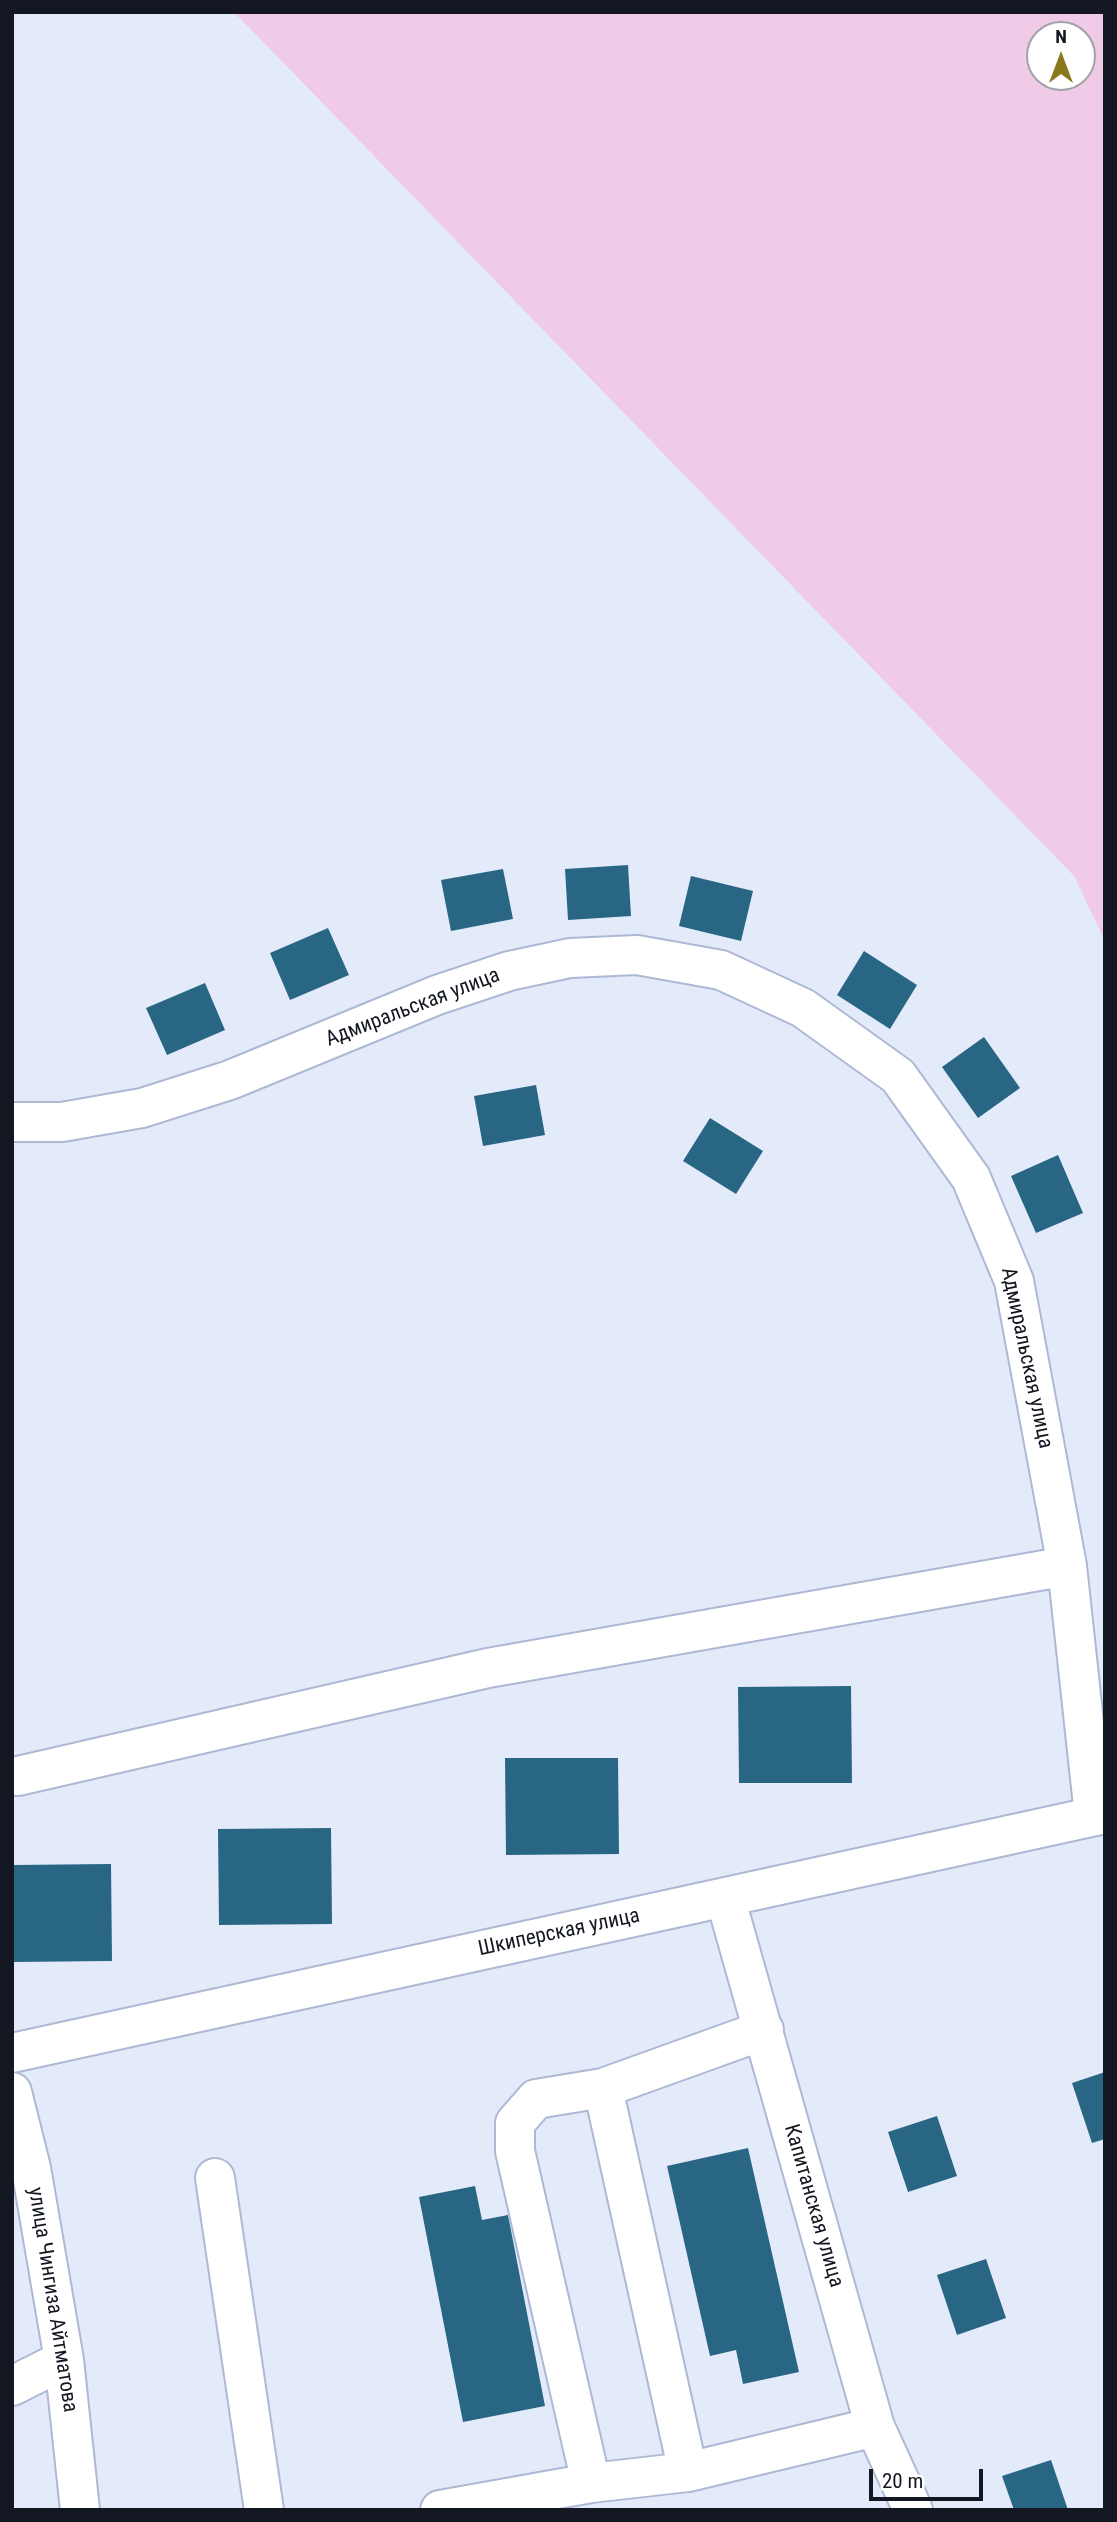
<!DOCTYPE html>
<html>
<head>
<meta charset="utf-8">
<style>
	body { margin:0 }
	#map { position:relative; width:1117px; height:2522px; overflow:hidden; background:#e3ebfb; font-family:"Roboto Condensed",sans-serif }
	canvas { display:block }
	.frame { position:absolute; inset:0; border:14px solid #131721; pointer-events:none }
	.north { position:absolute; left:1026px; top:21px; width:70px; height:70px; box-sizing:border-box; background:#fff; border:2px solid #a1a2a6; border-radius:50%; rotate:0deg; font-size:19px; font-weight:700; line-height:28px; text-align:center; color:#131721 }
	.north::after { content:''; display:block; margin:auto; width:24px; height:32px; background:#88791d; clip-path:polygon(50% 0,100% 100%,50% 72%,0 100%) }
	.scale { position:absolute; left:869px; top:2469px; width:114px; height:32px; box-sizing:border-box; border:4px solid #131721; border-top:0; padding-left:9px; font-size:21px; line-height:24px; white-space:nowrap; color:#131721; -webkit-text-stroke:5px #fff; paint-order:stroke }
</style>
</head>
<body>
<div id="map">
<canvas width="1117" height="2522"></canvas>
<div class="frame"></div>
<div class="north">N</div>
<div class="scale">20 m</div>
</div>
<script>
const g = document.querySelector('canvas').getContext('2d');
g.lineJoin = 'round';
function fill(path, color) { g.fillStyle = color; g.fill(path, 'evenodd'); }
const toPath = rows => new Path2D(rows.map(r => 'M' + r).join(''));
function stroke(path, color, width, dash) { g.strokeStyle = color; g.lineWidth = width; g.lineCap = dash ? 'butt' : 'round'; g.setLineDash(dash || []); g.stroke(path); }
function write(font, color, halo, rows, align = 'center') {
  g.font = font + ' "Roboto Condensed",sans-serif'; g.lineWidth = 7; g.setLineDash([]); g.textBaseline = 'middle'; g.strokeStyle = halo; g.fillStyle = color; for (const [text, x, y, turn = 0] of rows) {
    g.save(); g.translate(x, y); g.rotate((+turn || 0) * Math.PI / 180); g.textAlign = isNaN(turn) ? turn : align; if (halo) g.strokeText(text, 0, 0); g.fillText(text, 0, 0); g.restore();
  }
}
const green = toPath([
	[234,12,1105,12,1105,941,1074,876],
	[1040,35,1082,35,1082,77,1040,77]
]);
const building = toPath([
	[628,865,631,916,568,920,565,869],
	[503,869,513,919,451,931,441,880],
	[691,876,753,891,741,941,679,926],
	[328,928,349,975,290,1000,270,953],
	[864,951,917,985,890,1029,837,995],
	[205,983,225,1030,167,1055,146,1008],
	[984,1037,1020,1088,978,1118,942,1067],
	[536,1085,545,1135,483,1146,474,1096],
	[710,1118,763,1151,736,1194,683,1161],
	[1058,1155,1083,1213,1036,1233,1011,1176],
	[851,1686,852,1783,739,1783,738,1687],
	[505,1758,618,1758,619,1854,506,1855],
	[331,1828,332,1924,219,1925,218,1829],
	[111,1864,112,1961,12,1962,12,1865],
	[1105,2072,1105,2139,1092,2143,1072,2083],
	[937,2116,957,2176,908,2192,888,2132],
	[748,2148,799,2372,743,2384,736,2350,710,2356,667,2166],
	[475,2186,482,2220,508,2215,545,2406,463,2422,419,2197],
	[986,2259,1006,2318,957,2335,937,2275],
	[1051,2460,1068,2510,1014,2510,1002,2476]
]);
const minor = toPath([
	[12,1122,62,1122,142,1108,230,1080,437,995,509,971,570,958,637,955,721,970,803,1008,898,1076,971,1178,1014,1281,1067,1566,1094,1815],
	[18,1776,488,1668,1067,1566],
	[725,1897,875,2427,913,2510],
	[12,2053,1105,1814],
	[603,2088,688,2472],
	[12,2092,31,2168,64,2360,80,2510],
	[215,2178,264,2510],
	[12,2386,64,2360],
	[591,2483,515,2151,515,2123,536,2099,603,2088,764,2030],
	[440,2510,591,2483,688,2472,875,2427]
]);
const streetNames = [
	["Адмиральская улица",413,1008,-21],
	["Адмиральская улица",1026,1358,78],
	["Шкиперская улица",559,1933,-12],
	["Капитанская улица",813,2206,74],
	["улица Чингиза Айтматова",52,2300,81]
];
fill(green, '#f0cbe8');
fill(building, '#296684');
stroke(minor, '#adb9d4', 42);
stroke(minor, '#fff', 38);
write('21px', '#131721', '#fff', streetNames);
</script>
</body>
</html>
